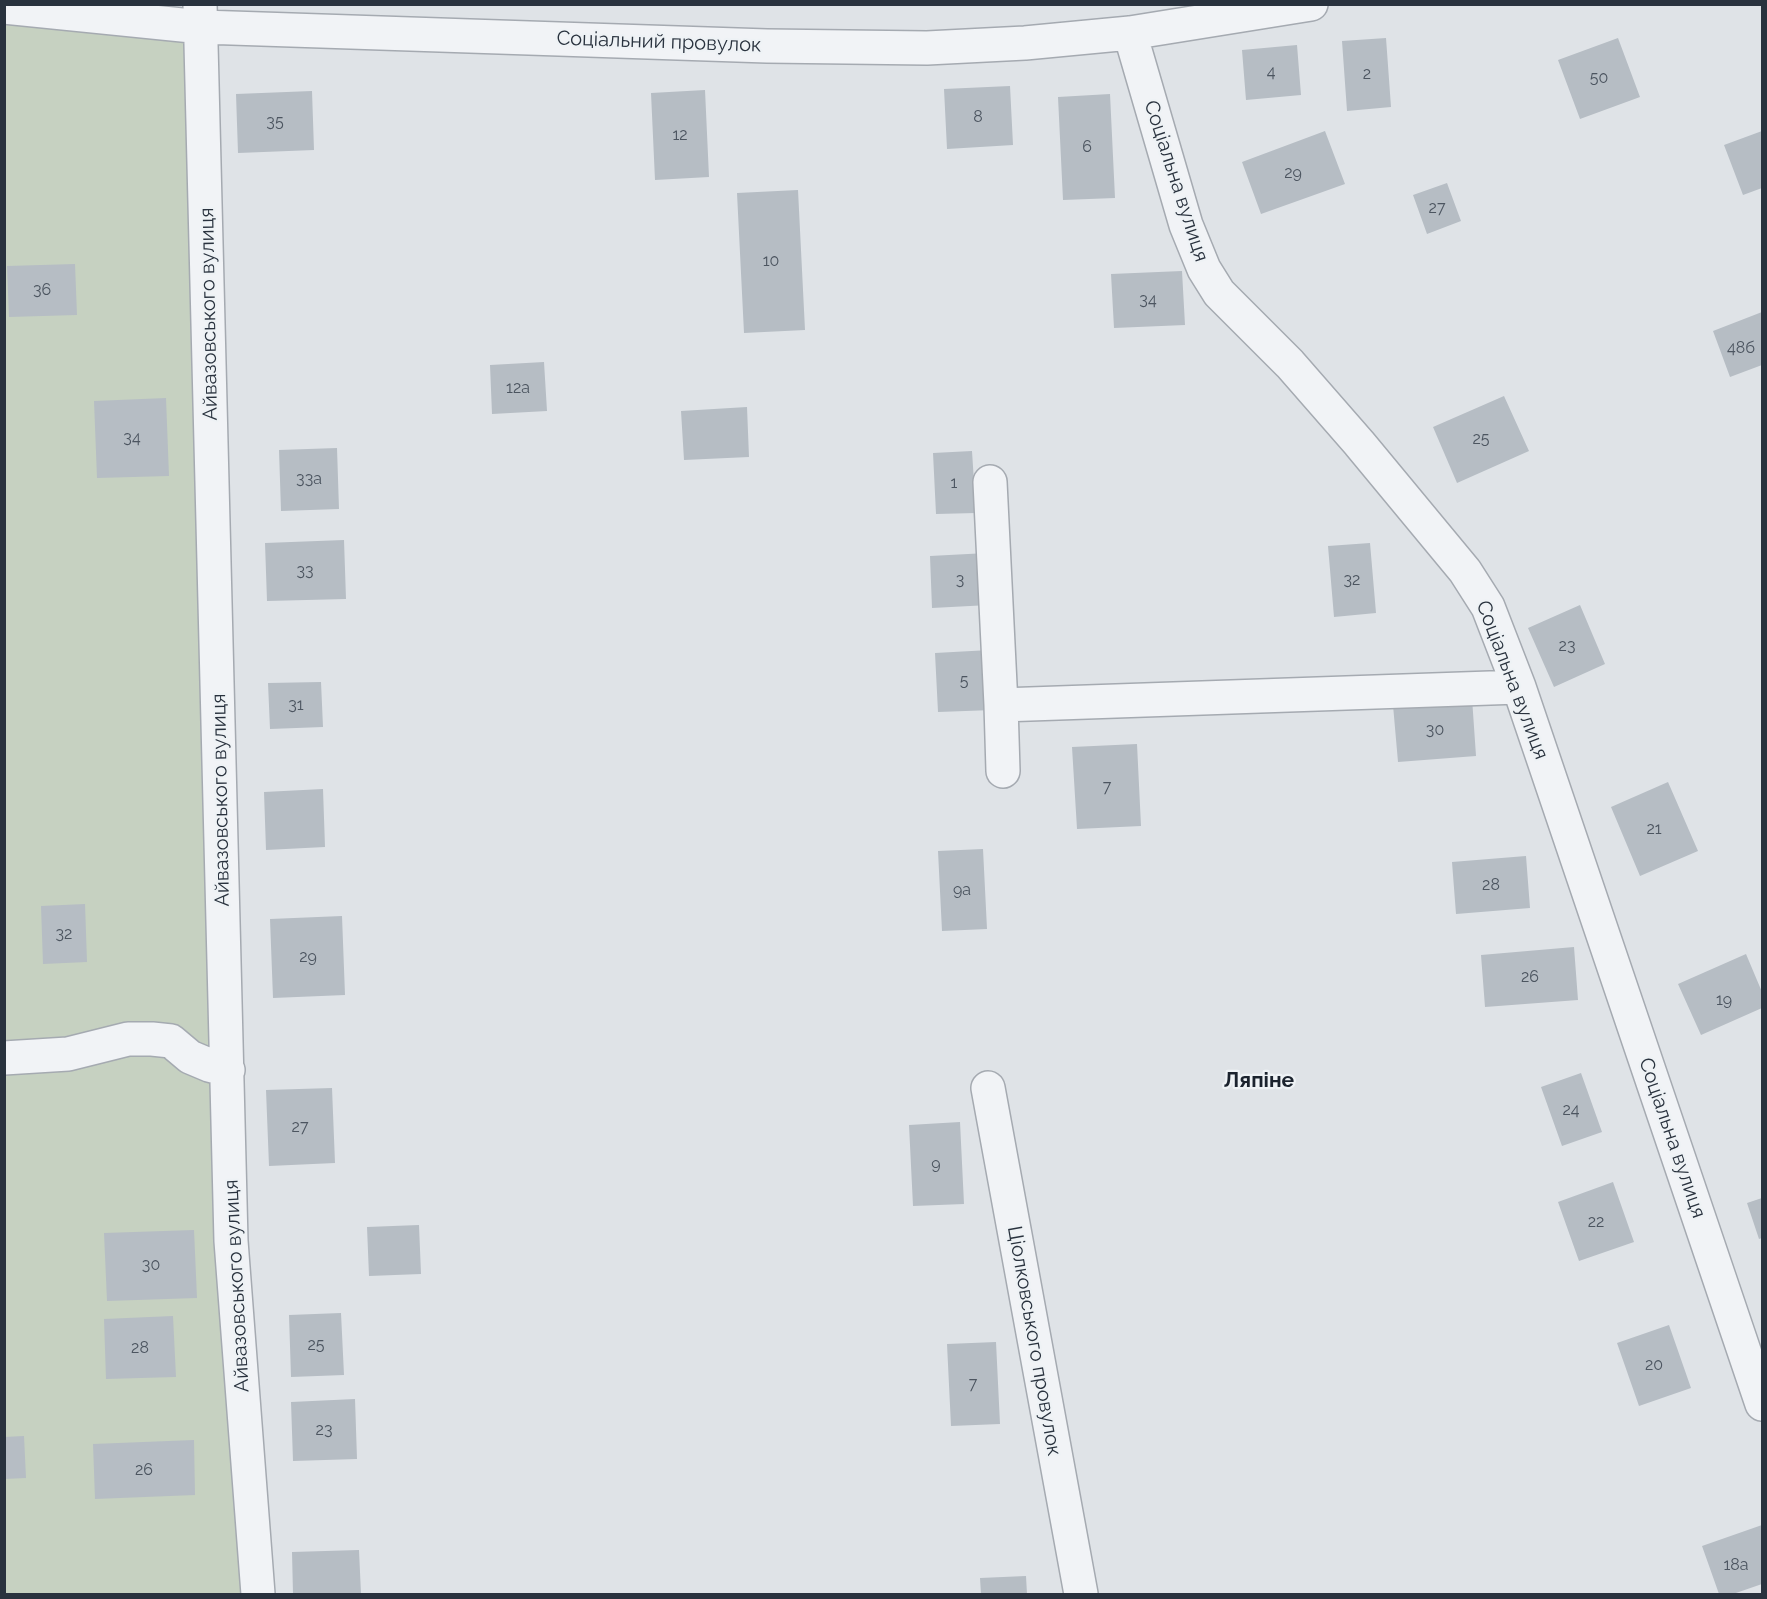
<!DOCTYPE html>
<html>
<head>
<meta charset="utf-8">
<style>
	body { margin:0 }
	#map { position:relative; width:1767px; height:1599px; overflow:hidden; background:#dfe3e7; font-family:Raleway,sans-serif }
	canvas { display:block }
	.frame { position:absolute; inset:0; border:6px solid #29323e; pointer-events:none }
</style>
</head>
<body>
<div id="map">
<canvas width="1767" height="1599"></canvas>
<div class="frame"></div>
</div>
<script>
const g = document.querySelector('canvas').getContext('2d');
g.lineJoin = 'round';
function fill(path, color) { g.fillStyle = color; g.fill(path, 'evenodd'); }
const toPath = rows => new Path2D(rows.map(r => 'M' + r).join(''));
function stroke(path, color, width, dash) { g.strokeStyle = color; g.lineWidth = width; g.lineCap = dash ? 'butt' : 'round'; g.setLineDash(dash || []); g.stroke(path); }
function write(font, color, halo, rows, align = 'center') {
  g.font = font + ' Raleway,sans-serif'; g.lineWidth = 4.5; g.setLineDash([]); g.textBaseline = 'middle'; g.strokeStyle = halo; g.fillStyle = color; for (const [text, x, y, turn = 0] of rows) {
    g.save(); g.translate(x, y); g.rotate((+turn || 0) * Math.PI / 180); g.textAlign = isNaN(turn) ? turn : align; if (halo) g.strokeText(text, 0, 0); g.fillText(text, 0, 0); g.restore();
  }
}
const green = toPath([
	[5,7,202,27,258,1594,5,1594]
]);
const building = toPath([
	[1386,38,1391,107,1347,111,1342,41],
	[1618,38,1640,97,1580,119,1558,60],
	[1297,45,1301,95,1246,100,1242,50],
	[1010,86,1013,145,947,149,944,89],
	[705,90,709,177,655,180,651,93],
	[312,91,314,150,238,153,236,94],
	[1110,94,1115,198,1063,200,1058,97],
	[1325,131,1345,184,1261,214,1242,162],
	[1762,131,1762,188,1743,195,1724,145],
	[1447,183,1461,221,1427,234,1413,195],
	[798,190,805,330,744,333,737,193],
	[75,264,77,315,9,317,7,266],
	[1182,271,1185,325,1114,328,1111,274],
	[1762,312,1762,365,1730,377,1713,331],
	[544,362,547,411,492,414,490,365],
	[1504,396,1529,451,1457,483,1433,427],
	[166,398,169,476,97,478,94,401],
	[747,407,749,457,684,460,681,411],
	[337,448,339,509,281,511,279,450],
	[972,451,976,513,936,514,933,453],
	[344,540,346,599,267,601,265,543],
	[1370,543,1376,613,1334,617,1328,546],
	[987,553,989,605,932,608,930,556],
	[1580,605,1605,664,1554,687,1528,628],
	[990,650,993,710,938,712,935,653],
	[321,682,323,727,270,729,268,683],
	[1472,698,1476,756,1398,762,1393,705],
	[1137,744,1141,826,1077,829,1072,747],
	[1668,782,1698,851,1640,876,1611,807],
	[323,789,325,847,266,850,264,792],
	[983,849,987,929,942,931,938,851],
	[1526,856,1530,908,1456,914,1452,862],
	[85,904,87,962,43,964,41,906],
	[342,916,345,995,273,998,270,919],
	[1574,947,1578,1000,1485,1007,1481,955],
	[1746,954,1762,992,1762,1008,1701,1035,1678,984],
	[1581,1073,1602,1132,1562,1146,1541,1087],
	[332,1088,335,1163,269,1166,266,1090],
	[960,1122,964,1204,913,1206,909,1125],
	[1613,1182,1634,1242,1579,1261,1558,1202],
	[1762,1198,1762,1238,1759,1239,1747,1203],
	[419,1225,421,1274,369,1276,367,1227],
	[194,1230,197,1298,107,1301,104,1233],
	[341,1313,344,1375,291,1377,289,1315],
	[173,1316,176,1377,106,1379,104,1319],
	[1669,1325,1691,1388,1639,1406,1617,1343],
	[996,1342,1000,1424,951,1426,947,1344],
	[355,1399,357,1459,293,1461,291,1402],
	[24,1436,26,1478,4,1479,4,1437],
	[194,1440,195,1495,95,1499,93,1444],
	[1762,1525,1762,1584,1733,1594,1719,1594,1702,1546],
	[359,1550,361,1594,293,1594,292,1552],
	[1026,1576,1027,1594,981,1594,980,1578]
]);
const minor = toPath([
	[200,4,231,1241,258,1594],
	[4,7,202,27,767,46,927,48,1025,43,1130,33,1311,4],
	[1130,33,1186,225,1204,269,1219,293,1290,364,1359,443,1465,571,1488,607,1519,687,1762,1404],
	[990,482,1001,705],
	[1003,771,1001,705,1519,687],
	[4,1058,68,1054,128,1039,152,1039,171,1041,190,1057,209,1065,228,1070],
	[988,1088,1081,1594]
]);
const numberNames = [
	["4",1271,72],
	["2",1367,74],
	["50",1599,78],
	["8",978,117],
	["35",275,122],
	["12",680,135],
	["6",1087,147],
	["29",1293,173],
	["27",1437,208],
	["10",771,261],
	["36",42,290],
	["34",1148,300],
	["48б",1741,348],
	["12а",518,388],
	["34",132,438],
	["25",1481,439],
	["33а",309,479],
	["1",954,483],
	["33",305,571],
	["3",960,580],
	["32",1352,580],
	["23",1567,646],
	["5",964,681],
	["31",296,705],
	["30",1435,730],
	["7",1107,787],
	["21",1654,829],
	["28",1491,885],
	["9а",962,890],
	["32",64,934],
	["29",308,957],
	["26",1530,977],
	["19",1724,1000],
	["24",1571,1110],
	["27",300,1127],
	["9",936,1164],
	["22",1596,1222],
	["30",151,1265],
	["25",316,1345],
	["28",140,1348],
	["20",1654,1365],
	["7",973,1384],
	["23",324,1430],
	["26",144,1470],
	["18а",1736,1565]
];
const streetNames = [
	["Соціальний провулок",659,42,2],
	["Соціальна вулиця",1176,181,72],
	["Айвазовського вулиця",209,314,-91],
	["Соціальна вулиця",1512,680,69],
	["Айвазовського вулиця",221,800,-91],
	["Соціальна вулиця",1672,1138,71],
	["Айвазовського вулиця",237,1286,-93],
	["Ціолковського провулок",1034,1341,80]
];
const neighbourhoodNames = [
	["Ляпіне",1259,1081]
];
fill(green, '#c6d1c1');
fill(building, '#b6bdc4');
stroke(minor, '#a5aab1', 36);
stroke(minor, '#f1f3f6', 33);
write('16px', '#4c5560', null, numberNames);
write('20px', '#29323e', '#eef2f5', streetNames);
write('bold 21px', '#1b232e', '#eef2f5', neighbourhoodNames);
</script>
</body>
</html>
